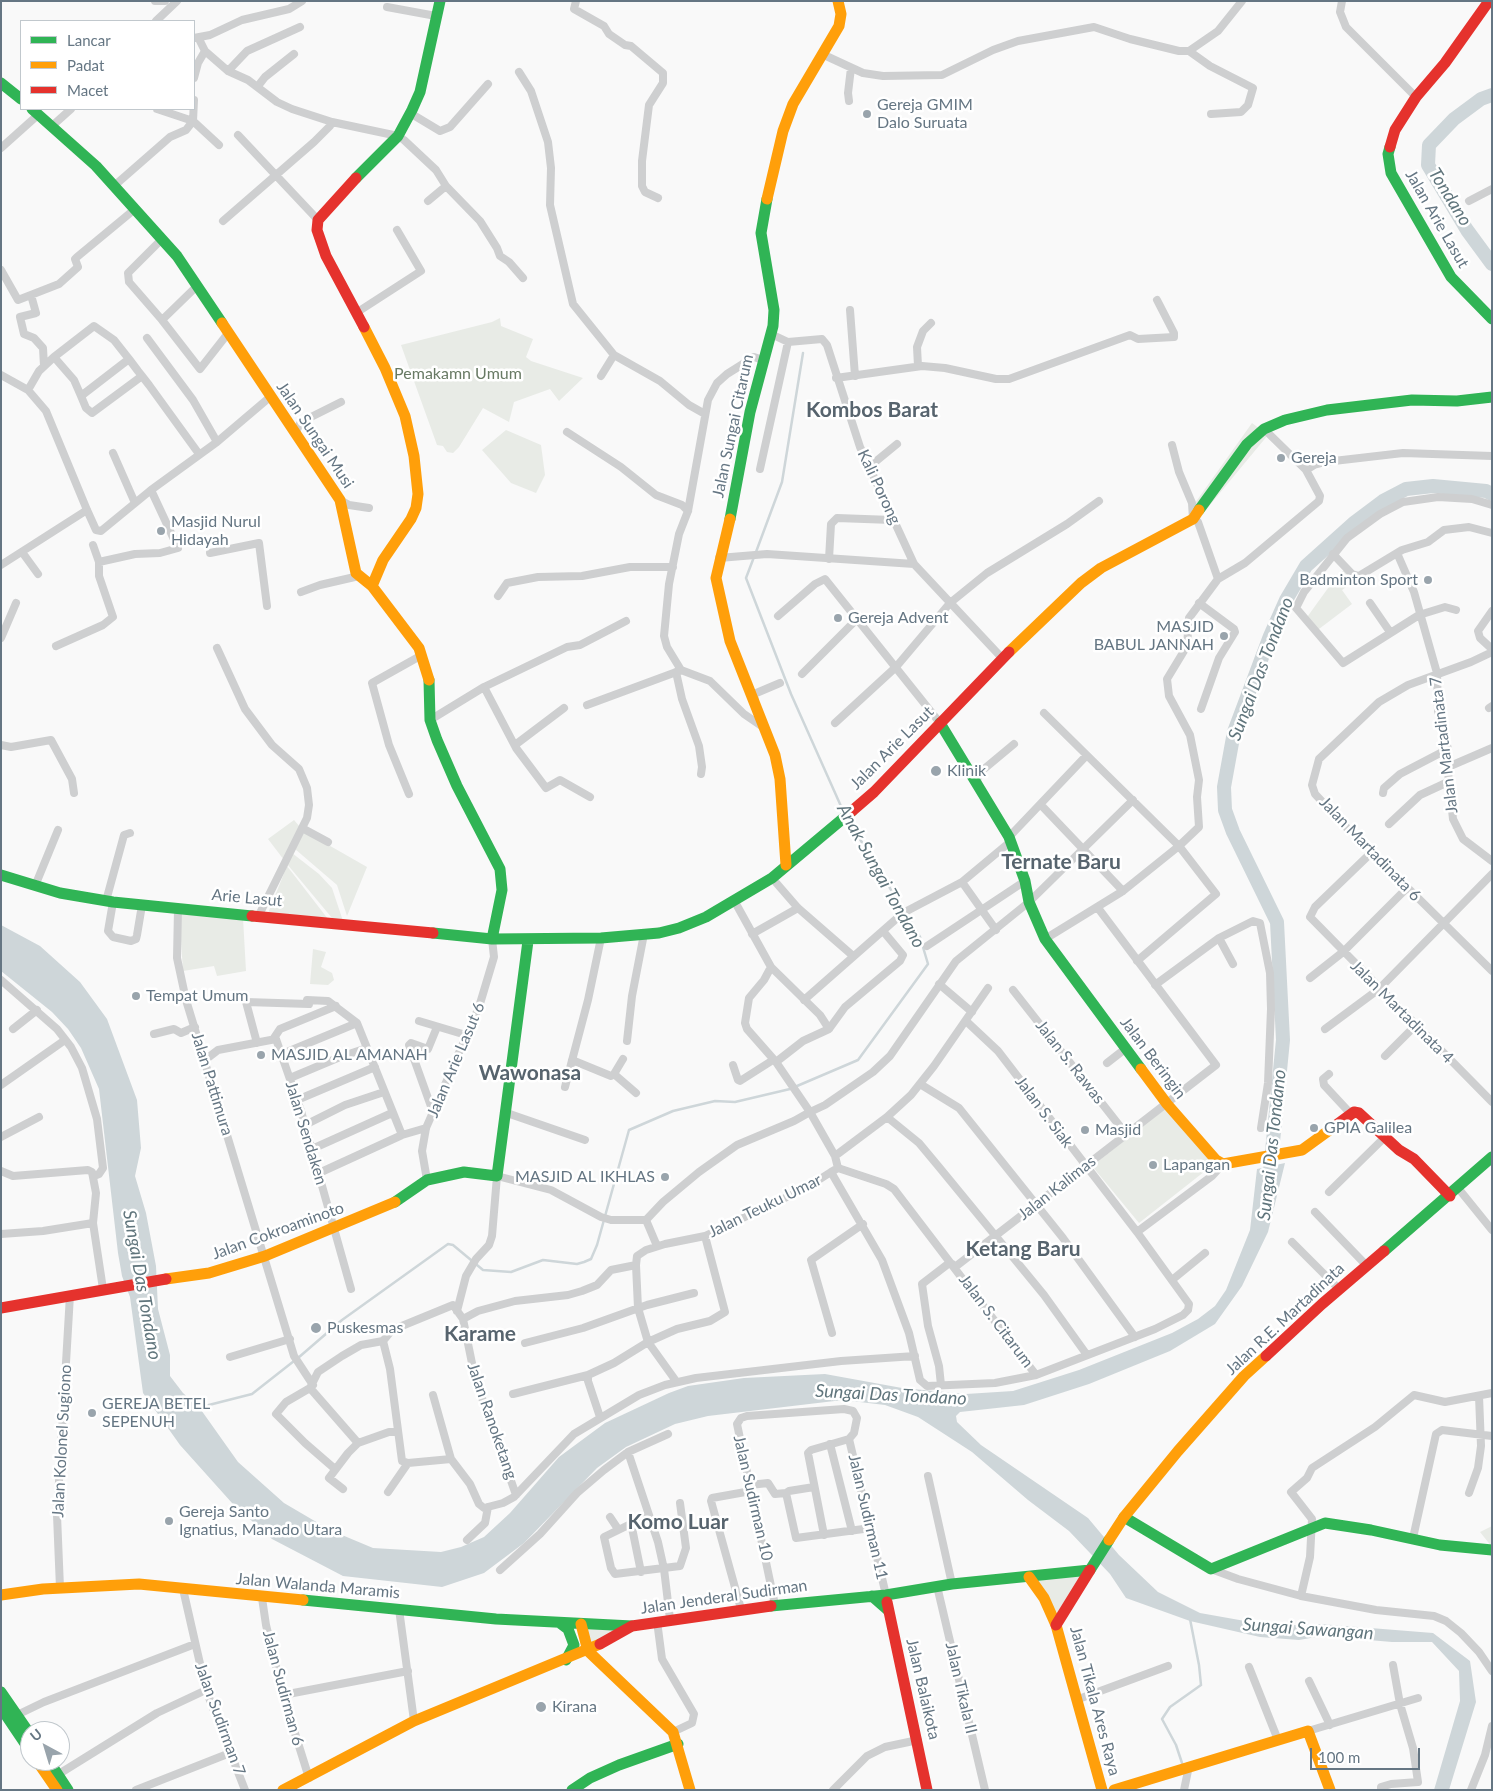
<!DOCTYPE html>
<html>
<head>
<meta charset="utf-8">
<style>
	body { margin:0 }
	#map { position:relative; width:1493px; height:1791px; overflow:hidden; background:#f9f9f9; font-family:Lato,sans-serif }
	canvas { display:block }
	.frame { position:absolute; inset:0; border:2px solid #657683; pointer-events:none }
	.legend { position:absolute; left:20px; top:20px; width:175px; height:90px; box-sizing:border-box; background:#fff; border:1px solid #c1c8cd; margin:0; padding:6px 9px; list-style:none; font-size:15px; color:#657683 }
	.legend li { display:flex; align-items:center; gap:10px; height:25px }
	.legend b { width:25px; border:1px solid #c1c8cd }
	.north { position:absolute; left:20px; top:1721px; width:50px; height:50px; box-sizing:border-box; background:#fff; border:1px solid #c1c8cd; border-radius:50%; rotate:321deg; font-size:14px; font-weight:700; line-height:20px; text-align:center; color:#657683 }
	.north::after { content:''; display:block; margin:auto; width:18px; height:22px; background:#99a4ac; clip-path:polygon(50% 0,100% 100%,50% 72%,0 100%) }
	.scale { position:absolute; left:1310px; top:1748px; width:110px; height:22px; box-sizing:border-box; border:2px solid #657683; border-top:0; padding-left:6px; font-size:15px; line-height:18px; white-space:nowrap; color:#657683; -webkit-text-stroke:4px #fff; paint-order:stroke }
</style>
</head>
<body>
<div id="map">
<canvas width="1493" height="1791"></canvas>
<div class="frame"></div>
<ul class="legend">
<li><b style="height:6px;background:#30b455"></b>Lancar</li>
<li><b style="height:6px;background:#ff9f0a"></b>Padat</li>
<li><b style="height:6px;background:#e5322d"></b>Macet</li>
</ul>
<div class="north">U</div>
<div class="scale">100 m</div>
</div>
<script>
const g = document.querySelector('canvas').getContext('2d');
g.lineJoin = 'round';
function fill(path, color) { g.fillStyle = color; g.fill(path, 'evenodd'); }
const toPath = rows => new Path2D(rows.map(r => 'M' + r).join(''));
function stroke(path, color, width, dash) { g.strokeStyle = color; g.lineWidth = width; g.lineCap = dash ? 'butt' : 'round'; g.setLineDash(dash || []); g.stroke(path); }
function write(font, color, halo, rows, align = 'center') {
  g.font = font + ' Lato,sans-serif'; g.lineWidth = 5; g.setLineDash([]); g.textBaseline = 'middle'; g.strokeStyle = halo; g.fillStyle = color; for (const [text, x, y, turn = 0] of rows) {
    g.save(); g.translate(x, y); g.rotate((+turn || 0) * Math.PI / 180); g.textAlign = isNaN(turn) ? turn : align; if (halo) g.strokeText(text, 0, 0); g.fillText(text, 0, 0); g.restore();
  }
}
const green = toPath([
	[500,318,501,326,533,339,526,357,531,361,583,378,559,401,550,389,514,402,509,422,483,408,459,447,453,453,447,452,443,446,437,445,401,345,492,322],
	[1252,423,1268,435,1200,517,1195,503],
	[506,430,541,445,545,475,536,493,511,483,482,450],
	[1346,568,1356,580,1342,590,1352,604,1315,632,1305,620,1336,577],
	[294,820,300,827,284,860,268,839],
	[304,831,367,867,347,916,337,885,295,849],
	[292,853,319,874,332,888,343,921,332,918,287,864],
	[287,866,328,919,268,913],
	[179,911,243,918,246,971,217,976,214,966,183,971],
	[313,949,326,952,321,967,332,973,334,980,328,985,310,984],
	[1167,1107,1214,1164,1139,1223,1092,1166],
	[1492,1526,1492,1547,1480,1532],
	[1086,1572,1056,1623,1031,1578],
	[583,1627,628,1627,590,1648]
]);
const water = toPath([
	[1,925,40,946,80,982,107,1019,137,1100,141,1148,135,1176,146,1213,156,1266,158,1309,170,1355,170,1376,183,1393,199,1407,238,1462,284,1503,330,1530,373,1548,441,1552,461,1547,484,1537,510,1513,559,1457,605,1423,669,1393,688,1386,744,1378,825,1374,902,1388,966,1394,1013,1391,1079,1370,1172,1333,1198,1319,1215,1306,1226,1290,1250,1230,1257,1169,1285,1163,1268,1232,1242,1286,1215,1324,1170,1351,1089,1384,1024,1405,960,1412,956,1416,957,1422,981,1445,1088,1518,1119,1555,1158,1592,1200,1613,1273,1626,1320,1624,1433,1633,1470,1661,1476,1702,1449,1790,1434,1790,1460,1701,1459,1671,1432,1642,1392,1642,1322,1636,1299,1640,1260,1637,1190,1621,1126,1598,1110,1574,1069,1531,1028,1500,972,1452,918,1417,885,1405,843,1400,708,1416,675,1424,626,1447,597,1468,524,1543,484,1573,442,1587,343,1576,272,1539,232,1503,180,1445,143,1393,130,1297,122,1276,118,1253,99,1089,81,1048,68,1029,52,1012,1,971]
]);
const stream = toPath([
	[756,552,782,482,803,353],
	[754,557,746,578,791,694,844,813],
	[298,1358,342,1320,448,1244,453,1245,483,1270,511,1272,543,1260,577,1264,584,1262,591,1259,597,1245,629,1130,673,1111,715,1101,735,1102,790,1089,858,1060,928,964,920,937,847,818],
	[197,1408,252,1394,294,1361],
	[1183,1766,1176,1745,1162,1719,1170,1707,1201,1685,1199,1665,1190,1619]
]);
const river = toPath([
	[1492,95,1481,99,1454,119,1429,145,1428,165,1467,230,1492,264],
	[1269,1182,1283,1040,1277,922,1233,832,1225,810,1224,787,1234,732,1270,636,1286,600,1306,566,1355,522,1383,501,1406,489,1433,486,1486,491,1492,494]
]);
const street = toPath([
	[155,1,165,1],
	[576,1,574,9,604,26,609,34,625,45,631,46,663,73,663,83,649,105,642,161,642,186,645,192,658,198],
	[1342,1,1340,12,1346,27,1416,97],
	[387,7,436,16],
	[156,21,177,1],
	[194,38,210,35,242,20,289,9,302,1],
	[205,51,228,71,248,80,277,102,292,109,332,122,398,136,404,140,436,170,446,186,480,221,497,248,500,256,509,262,523,278],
	[1189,51,1210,66,1253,88,1248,105,1241,112,1211,114],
	[824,55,863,73,883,76,942,75,993,50,1018,41,1094,27,1130,39,1179,51,1189,51,1218,31,1242,1],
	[228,71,247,51,300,27],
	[519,72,531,91,548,142,551,168,550,205,573,304,614,355,660,381,689,405,705,414],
	[194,78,198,63,205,51,199,39],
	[258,86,265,77,294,54],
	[194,100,193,121,219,145],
	[849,101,848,93,851,68],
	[410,113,440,131,450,127,488,84],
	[52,126,71,109],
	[238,135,318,220],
	[1,148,39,114],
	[114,186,170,137,186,130,193,121,157,109],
	[428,201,446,186],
	[1469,201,1492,189],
	[223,221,314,142,330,126,332,122],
	[162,239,128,273,129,282,162,320,200,369,229,332],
	[1,270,18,300,59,284,78,267,75,259,77,257,135,209],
	[31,295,36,313,20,317,24,334,34,338,43,348,44,366],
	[850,310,855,376],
	[356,313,421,271,397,230],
	[162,320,197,286],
	[771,334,788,342,822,339,827,345,860,447,914,564,1002,658],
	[147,338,193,400,217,442],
	[54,357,94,326,114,340,129,359],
	[763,360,754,357,727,374,717,383,708,400,688,511,679,534,669,584,664,636,667,647,681,670,710,681,744,714,763,727],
	[918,366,917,347,923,331,931,323],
	[1,375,28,390,46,411,87,510,96,530,101,531,151,490,217,442,270,397],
	[142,376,92,413,86,408,81,396,129,359,138,371,142,376,149,385,199,454],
	[601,376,614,355],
	[836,378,922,366,945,368,996,379,1009,379,1130,335,1138,339,1174,337,1174,333,1157,300],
	[28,390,39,371,54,357,74,380,81,396],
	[567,432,621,467,656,495,682,505,688,511],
	[295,433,301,422,341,402],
	[113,453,135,503],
	[869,467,897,444],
	[760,469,788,342],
	[1306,470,1314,465,1325,462,1403,453,1492,456],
	[340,500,349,505,369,508],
	[93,545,99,562],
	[22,552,38,574],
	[210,553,259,543,267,606],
	[1397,553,1414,592,1437,673,1438,711,1448,749,1448,772,1453,819,1463,839,1492,861],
	[1333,554,1352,574,1359,576,1402,550,1428,542,1444,530,1469,527,1492,533],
	[719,558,767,554,914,564],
	[829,559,831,524,837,518,892,520,895,524],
	[1,565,87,510],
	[1218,579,1245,563,1319,501,1320,496,1306,470,1264,429],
	[301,592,320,585,359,576],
	[498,596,507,583,538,577,582,576,630,567,673,567],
	[1199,603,1234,629,1235,632,1219,658,1201,709],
	[1370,603,1390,632],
	[1456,610,1445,607,1419,615,1343,663,1296,608,1304,592,1347,538,1380,514,1403,502,1438,497,1472,499,1492,505],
	[1492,611,1478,631,1480,638,1492,649],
	[778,616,815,584,825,579,940,723],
	[1,638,16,603],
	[56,646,103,625,113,617,99,576,99,562,135,554,160,553,178,548,151,490],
	[217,648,245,709,272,745,299,769,307,788,309,805,307,818,259,915],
	[1492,652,1471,662,1408,685,1379,702,1319,759,1312,785,1315,794,1347,828,1492,971],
	[676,672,682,699,699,746,702,767,701,774],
	[802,674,857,619],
	[484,687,567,647,580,645,626,621],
	[755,701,754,694,780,683],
	[587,705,679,671],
	[1489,708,1492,706],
	[1044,713,1179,846,1123,891,1045,939],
	[430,720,484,687,516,748,546,788,560,780,590,797],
	[835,723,896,667,950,603,987,573,1067,524,1099,501],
	[1,745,11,747,51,740,72,779,74,793],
	[515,745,564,708],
	[1448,767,1492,748],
	[977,782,978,774,1014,744],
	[1383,793,1384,788,1400,774,1448,749],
	[409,794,389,745,372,683,422,655],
	[1041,805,1123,891],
	[1389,824,1420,795,1448,782],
	[302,828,328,842],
	[1009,837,1086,756],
	[1372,852,1315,907,1310,917,1492,1102],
	[772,878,798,908,852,955],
	[962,882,996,930],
	[35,886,58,830],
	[106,901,124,835,130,833],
	[113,902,108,931,113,937,131,941,136,939,137,935,142,905],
	[735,902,771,967,764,980,749,998,745,1023,747,1029,776,1062,810,1112,825,1105,873,1072,890,1056,956,961,1029,902,1133,800],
	[178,909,177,958,186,1000,294,1356,313,1385],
	[752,934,798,908],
	[1219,938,1233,964],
	[927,946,1025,881],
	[1137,961,1216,894,1179,846,1199,827,1197,797,1199,780,1190,735,1169,696,1167,679,1187,646,1189,618,1218,579,1198,522,1193,519,1192,503,1179,472,1172,445],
	[771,967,820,1015,829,1029],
	[1310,978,1343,952,1407,888],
	[1,980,57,1029,71,1047,82,1068,97,1119,103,1168,99,1174,94,1176],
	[939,984,972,1012],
	[1155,985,1219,938,1253,921,1260,923,1270,973,1271,1009,1268,1083,1261,1128],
	[1013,990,1126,1134],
	[307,1000,328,1001,357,1023,402,1135],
	[804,1000,903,913,962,882,1010,842],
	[419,1021,466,1035],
	[13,1029,37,1010],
	[1325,1029,1379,989,1492,874],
	[154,1034,174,1029,181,1033,195,1027],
	[274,1038,280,1029,336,1006],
	[627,1041,632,996,644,934],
	[257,1043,246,1002,309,1004],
	[282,1054,357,1023],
	[1385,1056,1416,1025],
	[205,1060,218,1050,276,1039,301,1111,351,1289],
	[572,1060,611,1076,614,1074,636,1093],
	[776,1062,803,1041,829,1029,845,1007,900,961,903,955,883,931],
	[1107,1063,1125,1049],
	[733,1065,738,1080,740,1081,773,1060],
	[614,1074,623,1059],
	[1329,1074,1323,1079,1324,1085,1350,1113],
	[290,1078,340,1057,367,1048],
	[920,1084,959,1108,1063,1238,1135,1337],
	[1,1085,65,1040],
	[565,1087,588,1000,601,938],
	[297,1100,375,1067],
	[433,1112,409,1045,411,1043,428,1049,437,1027],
	[504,1112,585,1140],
	[887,1117,919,1143,939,1167,1044,1295,1087,1355],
	[305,1125,345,1105,384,1092],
	[1,1137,39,1117],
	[312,1149,392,1113],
	[835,1156,887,1117,911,1095,934,1066,988,988],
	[838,1168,831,1172,882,1260,909,1333,920,1380,927,1386,995,1383,1036,1375,1155,1329,1183,1315,1188,1310,1189,1304,1137,1232,998,1051,966,1021],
	[838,1168,886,1184,894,1189,1036,1375],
	[1,1171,13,1176,88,1170,92,1172,96,1193,93,1223,103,1289],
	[319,1173,402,1135,426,1128],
	[427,1180,422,1151,426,1128,479,1007,494,957,492,939],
	[1458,1188,1492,1230],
	[1329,1192,1384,1138],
	[1315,1212,1367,1266],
	[646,1220,657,1246],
	[1137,1232,1212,1176,1223,1164],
	[1,1234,43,1231,93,1223],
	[1292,1242,1339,1289],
	[955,1267,1216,1065,1098,908],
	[1172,1280,1205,1253],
	[457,1311,466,1276,476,1259,489,1245,492,1236,497,1176,551,1190,601,1217,611,1220,646,1220,663,1202,699,1172,737,1145,794,1121,810,1112,835,1156,838,1168],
	[463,1319,475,1378,516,1495],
	[832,1333,811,1260,863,1224],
	[383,1341,390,1369,402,1461,408,1463,451,1459,470,1484,479,1504,484,1508,503,1503,514,1497,574,1434,639,1395,665,1385,696,1378,841,1361,915,1356],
	[525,1343,583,1328,647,1305,694,1293],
	[230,1357,290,1339],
	[676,1381,648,1342,677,1329,710,1321,725,1312,705,1236],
	[941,1385,939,1366,928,1326,922,1284,948,1264,952,1264],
	[310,1388,358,1443],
	[513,1394,588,1375],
	[433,1395,451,1459],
	[600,1417,588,1381,588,1375,614,1363,648,1342,638,1308,636,1265],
	[830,1444,852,1531],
	[628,1452,658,1542,664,1569,670,1619],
	[335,1469,305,1443,276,1414,286,1402,310,1388,318,1372,342,1356,361,1345,383,1341,392,1330,453,1305,463,1319,478,1311,515,1301,568,1295,582,1291,597,1285,611,1270,636,1265,637,1256,646,1250,665,1244,705,1236,806,1188,831,1172],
	[928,1476,952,1584],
	[750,1485,768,1483,775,1494,786,1493],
	[814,1487,789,1491,786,1493,796,1538,871,1528],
	[343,1489,329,1478,348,1453,358,1443,389,1432,397,1432],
	[388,1492,408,1463],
	[1469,1493,1478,1468,1481,1446,1479,1396],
	[649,1515,604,1537,611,1568,615,1574,680,1566,686,1548,680,1503],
	[610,1517,618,1529],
	[631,1523,641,1572],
	[824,1535,808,1453,811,1450,849,1439,886,1595],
	[1413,1538,1436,1434,1442,1430,1492,1436],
	[467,1540,485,1523,488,1507],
	[1211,1569,1238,1579,1301,1596,1376,1610,1434,1616,1446,1621,1461,1633,1479,1652,1492,1671],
	[500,1570,540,1534,577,1493,604,1470,628,1452,668,1434],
	[937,1586,985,1790],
	[60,1588,57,1515,70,1295],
	[183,1589,206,1690,245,1790],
	[1301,1596,1310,1557,1312,1519,1291,1492,1307,1478,1312,1468,1375,1427,1414,1395,1445,1402,1492,1393],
	[262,1598,266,1625,283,1695,309,1778],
	[775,1605,737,1424,741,1418,747,1416,844,1409,853,1411,857,1418,854,1433,849,1439],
	[399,1609,414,1721],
	[741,1609,711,1501,712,1498,751,1491],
	[657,1621,662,1659,694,1714,692,1723,673,1732],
	[1249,1667,1278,1740],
	[1309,1681,1330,1725],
	[283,1695,408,1671],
	[1076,1700,1168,1666],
	[17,1715,44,1702,195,1644],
	[1308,1731,1418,1698],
	[54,1777,157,1713,206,1690],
	[136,1790,230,1753],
	[833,1790,867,1756,885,1747,918,1740],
	[1184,1790,1189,1766],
	[1381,1790,1381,1787,1391,1784,1418,1782,1413,1748,1400,1704,1393,1665],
	[1471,1790,1485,1755,1492,1726]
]);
const fast = toPath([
	[1,83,21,99],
	[32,109,96,166,177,256,222,323],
	[1390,147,1388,154,1391,173,1451,277,1492,319],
	[356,178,398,136,412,110,420,92,440,1],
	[1199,510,1247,444,1264,429,1285,420,1327,410,1412,400,1457,401,1492,397],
	[730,519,750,412,773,326,774,310,761,233,767,199],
	[429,680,430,720,437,740,457,786,500,869,502,890,492,939],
	[940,723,1009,837,1025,881,1029,902,1045,939,1141,1069],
	[1,875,60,893,113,902,252,916],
	[433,933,492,939,601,938,659,933,679,928,706,917,772,878,852,811],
	[395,1202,427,1180,464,1172,497,1176,528,941],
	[1384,1251,1492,1157],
	[1124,1517,1211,1569,1325,1523,1371,1530,1440,1545,1492,1550],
	[872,1596,888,1610],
	[303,1600,496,1619,632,1626],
	[771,1606,886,1595,952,1584,1090,1570,1109,1540],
	[560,1623,568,1629,574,1645,566,1660],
	[1,1692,30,1734],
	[1,1708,30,1751],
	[49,1761,68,1790],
	[572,1790,590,1778,619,1765,678,1744]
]);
const slow = toPath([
	[767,199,783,131,793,104,839,26,841,14,838,1],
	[222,323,340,500,356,573,372,586,419,648,429,680],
	[364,327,385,368,405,416,414,456,418,494,416,508,411,519,383,560,372,586],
	[730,519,716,578,730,641,775,755,780,779,786,865],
	[1009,652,1081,583,1101,568,1193,519,1199,510],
	[1141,1069,1167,1104,1216,1160,1223,1164,1302,1150,1335,1126],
	[166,1279,209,1273,265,1256,395,1202],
	[1109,1540,1124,1517,1178,1451,1244,1376,1266,1356],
	[1029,1577,1044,1598,1056,1625,1102,1790],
	[1,1595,43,1589,139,1584,303,1600],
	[581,1624,588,1651,673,1732,690,1790],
	[37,1761,57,1790],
	[283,1790,414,1721,600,1644],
	[1114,1790,1308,1731,1330,1790]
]);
const jam = toPath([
	[1390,147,1395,130,1416,97,1445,63,1489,1],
	[356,178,318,220,317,230,326,256,364,327],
	[852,811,874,792,1009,652],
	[252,916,433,933],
	[1335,1126,1354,1112,1359,1113,1399,1150,1414,1159,1450,1196],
	[1,1308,166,1279],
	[1266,1356,1322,1304,1384,1251],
	[887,1602,927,1790],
	[1056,1625,1090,1570],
	[600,1644,632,1626,771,1606]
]);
const markers = [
	[867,114,5,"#99a4ac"],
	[1281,458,5,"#99a4ac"],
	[161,531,5,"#99a4ac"],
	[1428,580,5,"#99a4ac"],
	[838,618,5,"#99a4ac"],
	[1224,636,5,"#99a4ac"],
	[936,771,6,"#99a4ac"],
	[136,996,5,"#99a4ac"],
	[261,1055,5,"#99a4ac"],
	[1314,1128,5,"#99a4ac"],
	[1085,1130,5,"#99a4ac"],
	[1153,1165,5,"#99a4ac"],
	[665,1177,5,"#99a4ac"],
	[316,1328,6,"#99a4ac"],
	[92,1413,5,"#99a4ac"],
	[169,1521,5,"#99a4ac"],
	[541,1707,6,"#99a4ac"]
];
const poiNames = [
	["Gereja GMIM",877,105],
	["Dalo Suruata",877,123],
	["Gereja",1291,458],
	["Masjid Nurul",171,522],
	["Hidayah",171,540],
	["Badminton Sport",1418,580,"right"],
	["Gereja Advent",848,618],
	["MASJID",1214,627,"right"],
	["BABUL JANNAH",1214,645,"right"],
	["Klinik",947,771],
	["Tempat Umum",146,996],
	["MASJID AL AMANAH",271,1055],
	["GPIA Galilea",1324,1128],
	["Masjid",1095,1130],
	["Lapangan",1163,1165],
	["MASJID AL IKHLAS",655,1177,"right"],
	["Puskesmas",327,1328],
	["GEREJA BETEL",102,1404],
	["SEPENUH",102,1422],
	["Gereja Santo",179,1512],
	["Ignatius, Manado Utara",179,1530],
	["Kirana",552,1707]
];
const streetNames = [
	["Jalan Arie Lasut",1437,219,60],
	["Jalan Sungai Citarum",733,426,-78],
	["Jalan Sungai Musi",315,435,56],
	["Kali Porong",879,487,65],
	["Jalan Martadinata 7",1444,745,-97],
	["Jalan Arie Lasut",892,748,-45],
	["Jalan Martadinata 6",1370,849,46],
	["Arie Lasut",247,898,5],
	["Jalan Martadinata 4",1402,1012,45],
	["Jalan Beringin",1153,1058,53],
	["Jalan Arie Lasut 6",456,1060,-67],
	["Jalan S. Rawas",1070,1062,52],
	["Jalan Pattimura",212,1084,73],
	["Jalan S. Siak",1044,1112,53],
	["Jalan Sendaken",306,1133,73],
	["Jalan Kalimas",1057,1188,-38],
	["Jalan Teuku Umar",765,1206,-26],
	["Jalan Cokroaminoto",278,1231,-20],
	["Jalan R.E. Martadinata",1285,1319,-43],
	["Jalan S. Citarum",996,1321,53],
	["Jalan Ranoketang",492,1421,71],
	["Jalan Kolonel Sugiono",62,1441,-87],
	["Jalan Sudirman 10",753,1498,77],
	["Jalan Sudirman 11",868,1517,77],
	["Jalan Walanda Maramis",318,1586,5],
	["Jalan Jenderal Sudirman",724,1597,-8],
	["Jalan Sudirman 6",283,1688,75],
	["Jalan Tikala II",961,1688,77],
	["Jalan Balaikota",923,1689,77],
	["Jalan Tikala Ares Raya",1095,1701,75],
	["Jalan Sudirman 7",220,1719,70]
];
const parkNames = [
	["Pemakamn Umum",458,374]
];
const waterNames = [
	["Tondano",1450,197,58],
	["Sungai Das Tondano",1261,669,-69],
	["Anak Sungai Tondano",881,876,61],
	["Sungai Das Tondano",1272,1145,-84],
	["Sungai Das Tondano",142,1285,80],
	["Sungai Das Tondano",891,1395,3],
	["Sungai Sawangan",1308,1629,4]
];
const districtNames = [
	["Kombos Barat",872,410],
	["Ternate Baru",1061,862],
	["Wawonasa",530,1073],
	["Ketang Baru",1023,1249],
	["Karame",480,1334],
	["Komo Luar",678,1522]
];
fill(green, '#e8ebe6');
fill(water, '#ced6d9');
stroke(stream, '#ced6d9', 2.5);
stroke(river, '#ced6d9', 14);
stroke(street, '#cecfd0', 8);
stroke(fast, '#30b455', 11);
stroke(slow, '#ff9f0a', 11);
stroke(jam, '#e5322d', 11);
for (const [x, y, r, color] of markers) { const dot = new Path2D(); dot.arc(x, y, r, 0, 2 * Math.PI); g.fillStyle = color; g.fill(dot); stroke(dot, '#fff', 2); }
write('16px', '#657683', '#fff', poiNames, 'left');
write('16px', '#657683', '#fff', streetNames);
write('16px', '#687a64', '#fff', parkNames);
write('italic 18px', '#60757c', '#fff', waterNames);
write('bold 21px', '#57646e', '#fff', districtNames);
</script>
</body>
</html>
